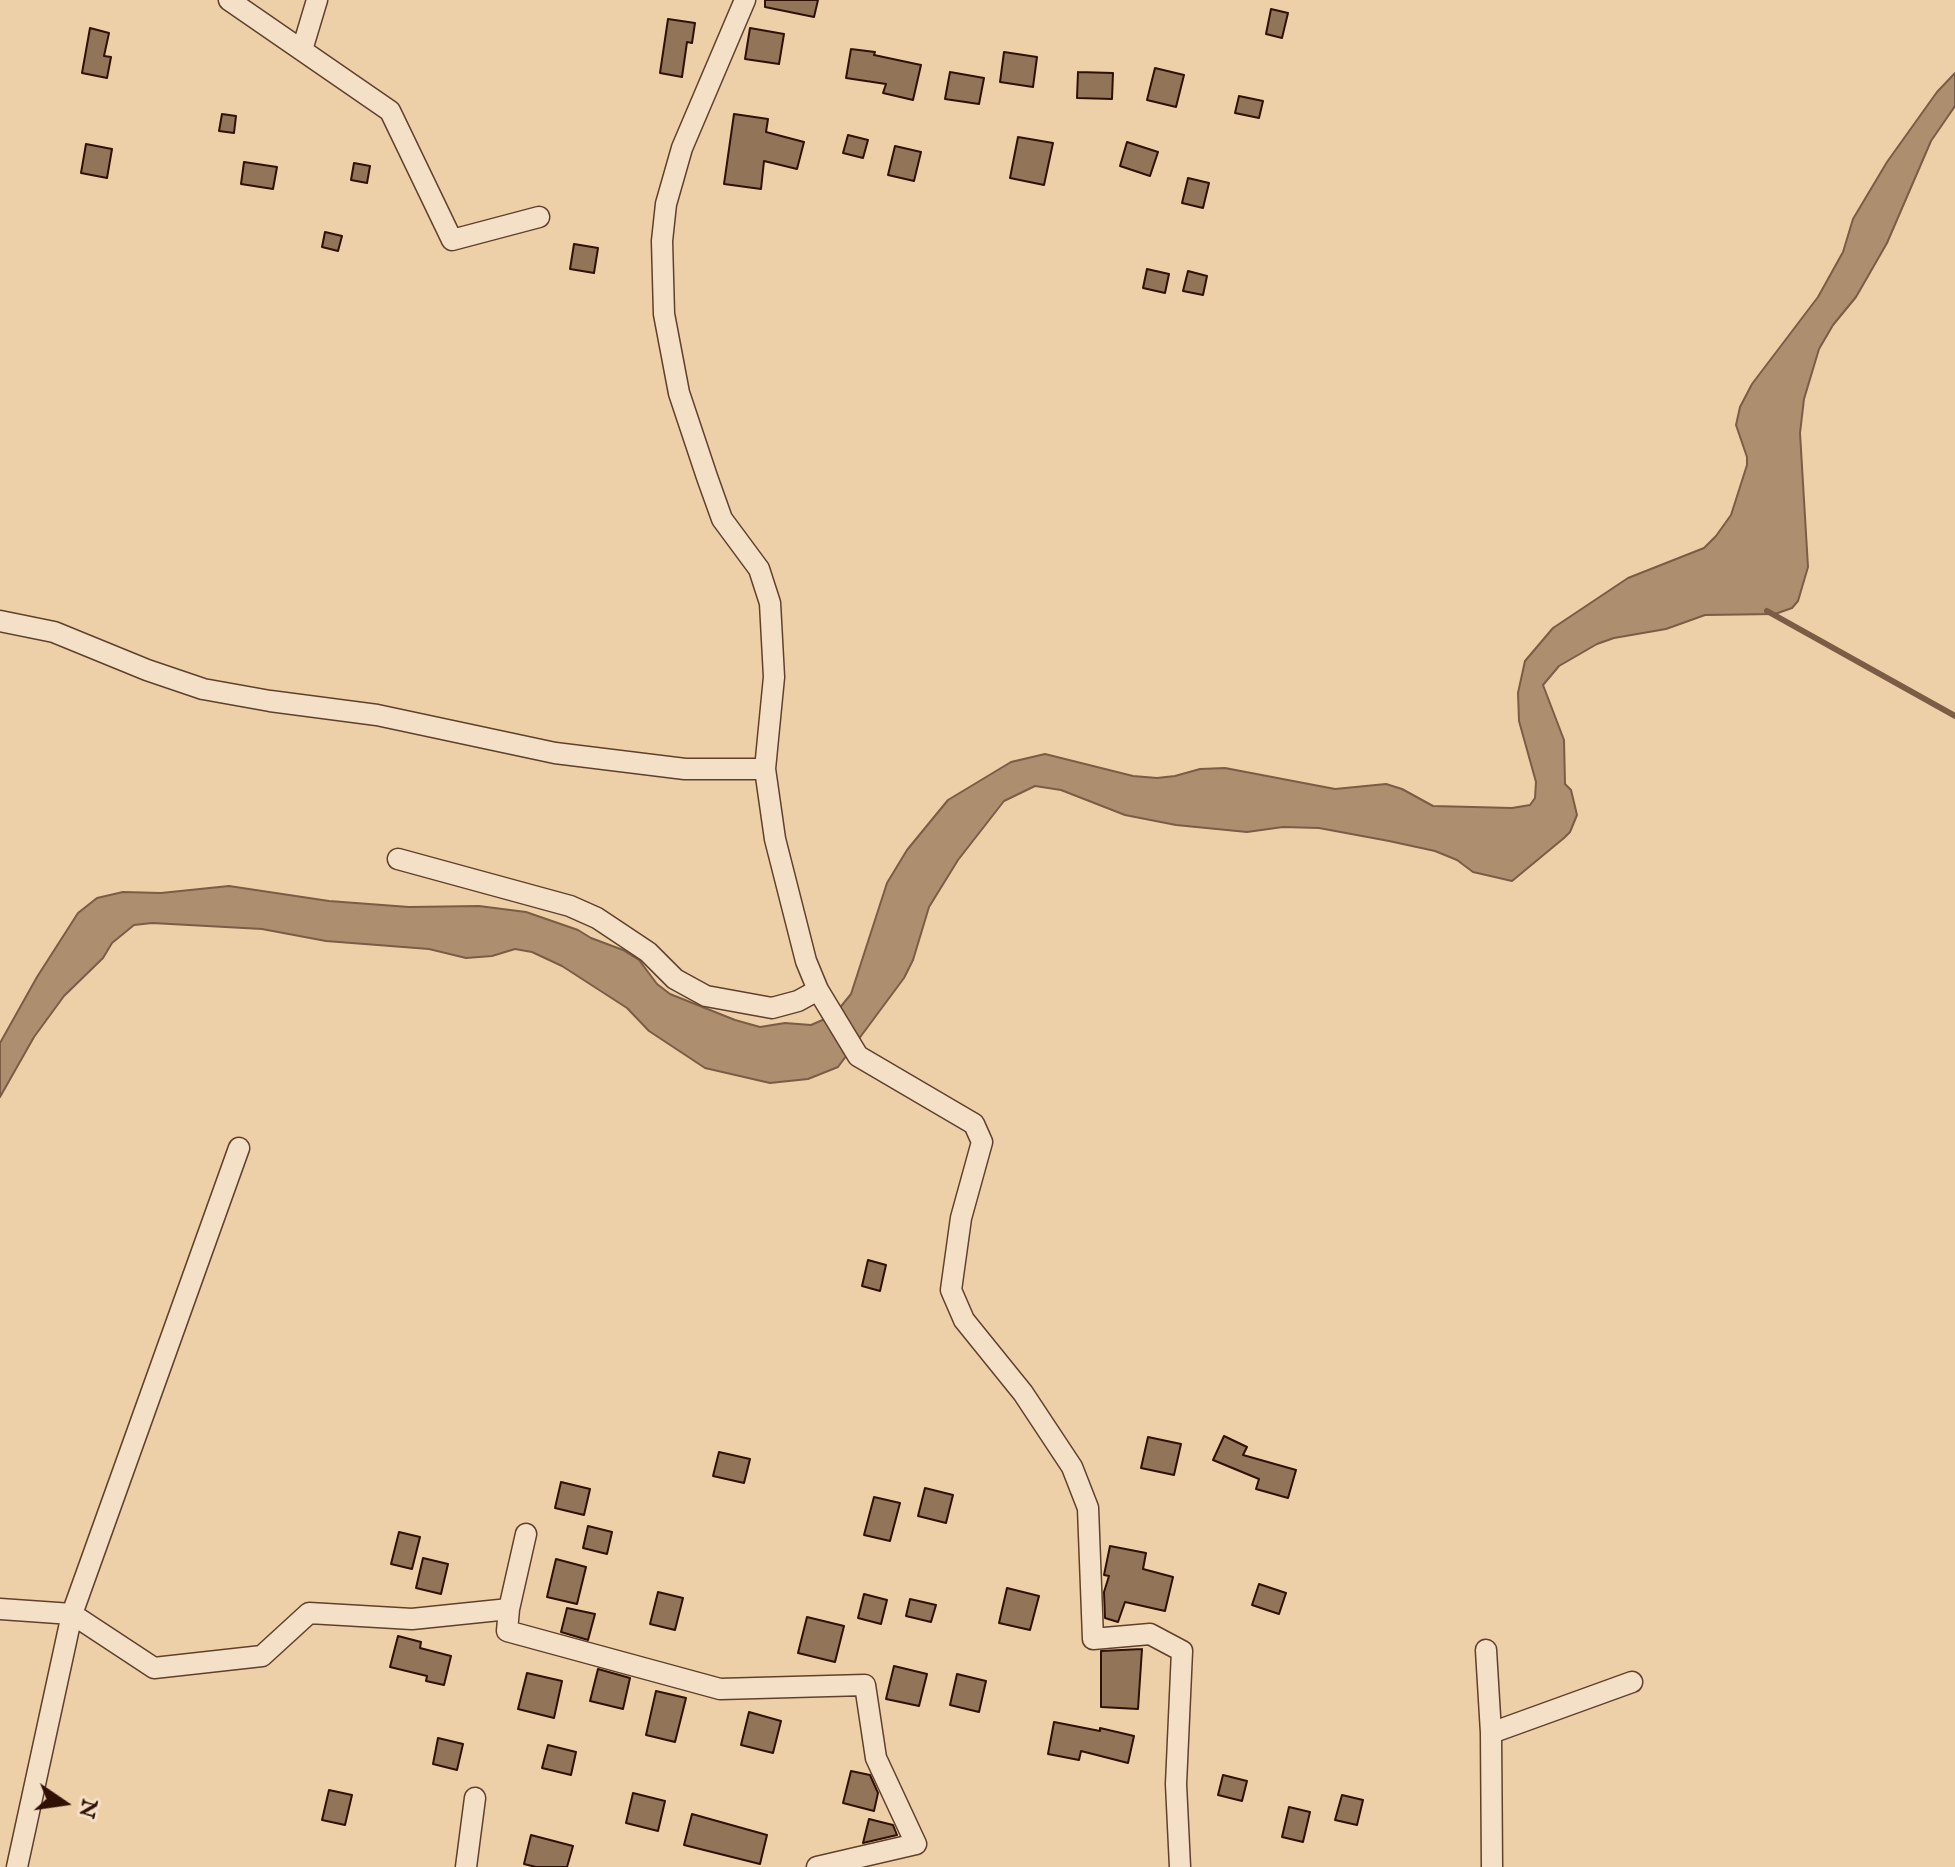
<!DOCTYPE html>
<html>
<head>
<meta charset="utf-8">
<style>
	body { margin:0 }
	#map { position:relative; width:1955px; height:1867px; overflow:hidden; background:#eed0a8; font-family:"IM FELL English",serif }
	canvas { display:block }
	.north { position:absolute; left:24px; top:1763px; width:80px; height:80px; -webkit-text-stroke:6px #f4e0c6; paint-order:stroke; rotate:103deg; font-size:22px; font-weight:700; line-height:32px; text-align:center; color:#2f1004 }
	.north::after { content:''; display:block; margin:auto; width:28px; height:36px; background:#2f1004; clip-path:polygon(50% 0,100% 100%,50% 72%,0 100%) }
</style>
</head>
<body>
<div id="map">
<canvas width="1955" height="1867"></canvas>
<div class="north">N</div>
</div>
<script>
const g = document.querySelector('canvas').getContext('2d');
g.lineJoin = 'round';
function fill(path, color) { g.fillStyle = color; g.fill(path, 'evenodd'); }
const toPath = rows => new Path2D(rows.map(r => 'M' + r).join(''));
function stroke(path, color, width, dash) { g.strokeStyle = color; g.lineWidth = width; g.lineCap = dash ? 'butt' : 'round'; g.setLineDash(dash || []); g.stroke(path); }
const water = toPath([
	[1955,73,1955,106,1931,141,1887,243,1856,297,1833,325,1819,349,1804,399,1800,433,1808,567,1798,601,1792,608,1775,614,1705,615,1666,629,1614,638,1597,644,1559,666,1543,685,1564,740,1565,784,1571,790,1577,815,1570,832,1564,838,1512,881,1473,872,1457,860,1435,851,1389,841,1319,828,1283,827,1247,832,1176,825,1125,815,1061,790,1035,786,1004,801,958,860,929,907,913,960,904,978,838,1067,808,1079,770,1083,705,1068,649,1031,627,1008,562,966,532,952,515,949,492,956,466,958,429,949,326,941,262,929,152,923,134,925,112,943,103,958,64,996,34,1037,0,1097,0,1043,37,977,78,913,97,898,123,892,161,893,229,886,329,901,409,907,479,906,526,912,578,930,591,938,623,950,639,960,657,984,670,994,735,1020,760,1027,785,1023,811,1025,834,1015,851,994,887,883,907,850,948,800,1011,762,1045,754,1133,776,1157,778,1175,776,1200,769,1225,768,1335,789,1386,784,1402,789,1433,806,1512,808,1530,805,1535,798,1536,782,1519,721,1518,693,1525,661,1553,628,1628,578,1704,548,1716,536,1731,515,1747,465,1747,457,1736,425,1740,407,1752,384,1818,297,1843,252,1853,219,1887,162,1937,92,1955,73]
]);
const stream = toPath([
	[1767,611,1955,716]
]);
const building = toPath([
	[765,0,818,0,814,17,765,7,765,0],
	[1271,9,1288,13,1282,38,1266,34,1271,9],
	[668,19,695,23,692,43,687,42,682,77,660,73,668,19],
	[90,28,109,33,104,56,111,57,107,78,82,73,90,28],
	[750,28,784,34,779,64,745,59,750,28],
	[851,49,875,52,874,55,921,65,913,100,883,93,886,84,846,78,851,49],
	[1004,52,1037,57,1033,87,1000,82,1004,52],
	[1155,68,1184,75,1176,107,1147,100,1155,68],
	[950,72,984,78,979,104,945,99,950,72],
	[1078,72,1113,73,1112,99,1077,98,1078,72],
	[1239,96,1263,101,1259,118,1235,113,1239,96],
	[222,114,236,116,234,133,219,131,222,114],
	[734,114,768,119,766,132,804,142,797,169,764,161,761,189,724,184,734,114],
	[848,135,868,140,863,158,843,153,848,135],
	[1018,137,1053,143,1044,185,1010,178,1018,137],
	[1127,142,1158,152,1150,176,1120,166,1127,142],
	[86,144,112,149,107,178,81,173,86,144],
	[895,146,921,152,914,181,888,175,895,146],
	[244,162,277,167,273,189,241,184,244,162],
	[354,163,370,166,367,183,351,180,354,163],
	[1188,178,1209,183,1203,208,1182,203,1188,178],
	[325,232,342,236,338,251,322,247,325,232],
	[574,244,598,248,594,273,570,269,574,244],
	[1147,269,1169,274,1165,293,1143,288,1147,269],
	[1188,271,1207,276,1203,295,1183,291,1188,271],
	[868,1260,886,1265,880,1291,862,1286,868,1260],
	[1224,1436,1247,1447,1243,1455,1296,1470,1288,1498,1256,1489,1259,1479,1213,1460,1224,1436],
	[1148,1437,1181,1444,1174,1475,1141,1468,1148,1437],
	[719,1452,750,1459,744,1483,713,1476,719,1452],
	[561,1482,590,1489,584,1515,555,1508,561,1482],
	[925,1488,953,1495,946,1523,918,1516,925,1488],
	[874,1497,900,1503,890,1541,864,1535,874,1497],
	[588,1526,612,1532,607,1554,583,1548,588,1526],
	[399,1532,420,1537,412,1569,391,1564,399,1532],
	[1110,1546,1146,1553,1143,1569,1173,1577,1165,1611,1125,1602,1118,1622,1105,1618,1104,1592,1109,1576,1104,1575,1110,1546],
	[423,1558,448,1564,441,1594,416,1588,423,1558],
	[556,1559,586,1567,577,1604,547,1597,556,1559],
	[1259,1584,1286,1593,1279,1614,1252,1605,1259,1584],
	[1007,1588,1039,1596,1030,1630,999,1623,1007,1588],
	[658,1592,683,1598,675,1630,650,1624,658,1592],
	[864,1594,887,1600,881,1624,858,1618,864,1594],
	[910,1599,936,1605,931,1622,906,1616,910,1599],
	[567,1608,595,1614,588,1640,561,1632,567,1608],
	[807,1617,844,1626,835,1662,798,1653,807,1617],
	[398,1636,421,1642,420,1648,451,1656,444,1685,426,1681,427,1676,390,1667,398,1636],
	[1142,1649,1138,1709,1101,1707,1101,1651,1142,1649],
	[894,1666,927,1674,919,1706,886,1699,894,1666],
	[598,1669,630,1678,623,1709,590,1701,598,1669],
	[527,1673,562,1681,554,1718,518,1709,527,1673],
	[957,1674,986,1681,979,1712,950,1705,957,1674],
	[656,1691,686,1698,675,1742,646,1735,656,1691],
	[749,1712,781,1721,773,1753,741,1745,749,1712],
	[1054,1722,1100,1731,1100,1728,1134,1736,1128,1763,1081,1751,1079,1760,1048,1754,1054,1722],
	[438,1738,463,1744,457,1770,433,1764,438,1738],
	[548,1745,576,1752,571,1775,542,1768,548,1745],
	[851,1771,870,1775,878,1793,874,1811,843,1803,851,1771],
	[1223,1775,1247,1781,1242,1801,1218,1795,1223,1775],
	[329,1790,352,1795,345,1825,322,1820,329,1790],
	[633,1793,665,1801,658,1831,626,1823,633,1793],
	[1342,1795,1363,1800,1357,1825,1335,1820,1342,1795],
	[1289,1807,1310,1812,1303,1842,1282,1837,1289,1807],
	[692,1814,767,1835,760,1864,684,1845,692,1814],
	[869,1819,893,1825,897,1835,863,1843,869,1819],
	[531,1835,573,1846,567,1867,536,1867,524,1864,531,1835]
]);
const minor = toPath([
	[229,0,390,111,452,240,539,217],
	[745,0,682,148,666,204,662,241,664,314,679,393,707,477,722,519,759,569,770,603,774,677,765,769,775,839,806,961,818,990,858,1056,974,1124,982,1142,961,1218,951,1290,964,1320,1023,1393,1072,1467,1088,1508,1093,1639,1150,1634,1182,1651,1176,1784,1180,1867],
	[302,50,317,0],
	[0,621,54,632,147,670,203,689,270,701,377,715,555,753,685,769,765,769],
	[398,859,570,906,597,918,648,952,675,979,706,996,772,1008,798,1001,818,990],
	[0,1609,72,1614,154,1668,262,1656,309,1613,412,1619,509,1609,526,1534],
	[509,1609,507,1631,720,1689,865,1685,876,1758,916,1844,817,1867],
	[1486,1650,1491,1733,1492,1867],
	[1491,1733,1632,1682],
	[17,1867,72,1614,239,1148],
	[466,1867,475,1798]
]);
fill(water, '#ad8f70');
stroke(water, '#7b5c45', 2);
stroke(stream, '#7b5c45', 6);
fill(building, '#927459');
stroke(building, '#2f1004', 2);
stroke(minor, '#5f402d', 23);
stroke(minor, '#f4e0c6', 20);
</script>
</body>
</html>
